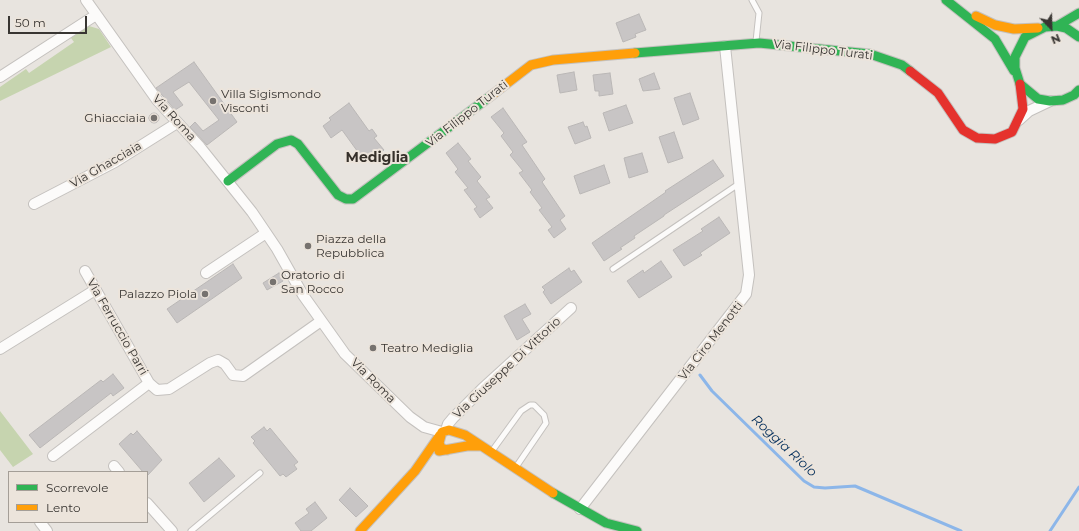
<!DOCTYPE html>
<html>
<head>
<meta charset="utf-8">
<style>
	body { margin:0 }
	#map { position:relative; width:1079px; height:531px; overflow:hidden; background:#e8e4df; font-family:Montserrat,sans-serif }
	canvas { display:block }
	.legend { position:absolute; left:8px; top:471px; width:140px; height:52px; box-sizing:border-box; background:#ece4db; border:1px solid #a49e97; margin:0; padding:5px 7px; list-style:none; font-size:12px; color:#383532 }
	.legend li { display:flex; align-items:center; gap:8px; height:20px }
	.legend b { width:20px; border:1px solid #a49e97 }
	.north { position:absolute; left:1031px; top:8px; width:40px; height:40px; -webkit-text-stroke:3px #ece4db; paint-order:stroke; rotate:157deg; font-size:11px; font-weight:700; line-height:16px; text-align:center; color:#383532 }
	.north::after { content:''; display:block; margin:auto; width:14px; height:18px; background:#383532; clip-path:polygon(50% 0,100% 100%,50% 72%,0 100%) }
	.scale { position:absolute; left:8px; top:16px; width:79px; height:18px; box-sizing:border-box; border:2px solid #383532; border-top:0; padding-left:5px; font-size:12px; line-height:14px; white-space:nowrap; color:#383532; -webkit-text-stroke:3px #ece4db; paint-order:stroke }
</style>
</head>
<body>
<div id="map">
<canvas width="1079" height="531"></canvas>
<ul class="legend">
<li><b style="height:5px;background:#30b455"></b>Scorrevole</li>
<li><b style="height:5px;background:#ff9f0a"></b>Lento</li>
</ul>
<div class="north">N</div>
<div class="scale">50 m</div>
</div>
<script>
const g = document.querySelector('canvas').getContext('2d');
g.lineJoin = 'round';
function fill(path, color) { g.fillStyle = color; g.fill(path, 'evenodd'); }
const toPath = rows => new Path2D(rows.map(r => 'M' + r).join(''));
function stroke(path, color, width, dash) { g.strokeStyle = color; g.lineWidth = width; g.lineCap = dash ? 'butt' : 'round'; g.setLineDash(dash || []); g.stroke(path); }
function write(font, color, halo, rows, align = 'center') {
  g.font = font + ' Montserrat,sans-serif'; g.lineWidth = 4; g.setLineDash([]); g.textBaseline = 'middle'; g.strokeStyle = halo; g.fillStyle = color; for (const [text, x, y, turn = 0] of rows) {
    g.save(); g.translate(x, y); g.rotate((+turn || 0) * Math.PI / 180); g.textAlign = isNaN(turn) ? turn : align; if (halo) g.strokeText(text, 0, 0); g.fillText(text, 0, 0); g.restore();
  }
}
const green = toPath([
	[89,26,99,29,111,47,0,101,0,87,26,69,29,73,74,42,71,38],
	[0,411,33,454,13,467,0,450]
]);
const stream = toPath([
	[700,375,712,391,804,481,814,487,825,488,855,486,961,531],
	[1050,531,1079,487]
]);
const building = toPath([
	[639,14,646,30,635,34,636,37,623,42,616,23,639,14],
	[194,62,237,122,207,145,190,127,195,122,203,131,219,120,189,82,173,92,183,105,175,110,156,88,194,62],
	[574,72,577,90,560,93,557,75,574,72],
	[610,73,613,94,599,96,599,91,595,91,593,75,610,73],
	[654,73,660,89,643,91,639,79,654,73],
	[690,93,699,119,683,125,674,98,690,93],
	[349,103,369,131,372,129,377,136,374,138,384,150,369,161,365,157,363,159,342,130,331,138,323,126,331,120,329,118,349,103],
	[626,105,633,123,609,131,603,113,626,105],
	[503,108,527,142,522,145,545,179,542,182,565,216,560,220,566,229,554,238,548,230,552,227,539,210,542,208,530,192,532,190,519,173,523,171,510,155,513,152,501,136,504,133,491,117,503,108],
	'149 118a5 5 0 1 1 10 0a5 5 0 1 1-10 0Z',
	[583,122,585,127,587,126,591,138,575,144,568,127,583,122],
	[674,132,683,158,668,163,659,137,674,132],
	[458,143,471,159,468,161,481,177,477,181,490,197,486,199,493,208,480,218,474,209,477,207,464,190,468,188,455,172,458,169,446,153,458,143],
	[642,153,648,172,629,178,624,158,642,153],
	[713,160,724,176,664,215,664,216,634,236,635,238,620,248,622,249,604,261,592,243,666,192,665,191,713,160],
	[604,165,610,183,580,194,574,176,604,165],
	[719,217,730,233,700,253,702,255,684,266,673,250,703,231,701,229,719,217],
	[661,261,672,277,639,298,627,281,643,270,644,273,661,261],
	[233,264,242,278,177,323,167,309,233,264],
	[569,268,571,272,574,270,582,282,551,304,543,292,545,290,542,287,569,268],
	[279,273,283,281,267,290,263,283,279,273],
	[525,304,531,314,522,319,530,332,517,340,504,316,525,304],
	[113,374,124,388,113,396,111,393,40,448,29,435,101,380,103,382,113,374],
	[264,427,267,431,270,428,298,462,294,465,297,469,286,477,283,474,280,476,253,443,255,441,251,437,264,427],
	[137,431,162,460,147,476,147,472,143,472,119,444,131,433,133,435,137,431],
	[219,458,235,476,204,502,189,483,219,458],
	[350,488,368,506,356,517,339,500,350,488],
	[315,502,327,518,311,531,301,531,295,523,309,513,306,509,315,502]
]);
const lane = toPath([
	[752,0,759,13,756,41],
	[613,269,740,183],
	[492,451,521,411,530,405,534,405,544,415,546,423,516,467],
	[191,531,260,473]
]);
const street = toPath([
	[86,0,157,100,200,147,252,212,277,249,303,295,345,354,410,417,424,427,442,432],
	[0,77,96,15],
	[1019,120,1029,111,1050,101],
	[34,204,115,162,177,123],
	[85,271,149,383],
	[206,273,266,233],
	[0,349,95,290],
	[446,430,448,424,453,418,482,389,571,308],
	[53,456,149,383,157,390,169,389,210,363,218,360,225,364,233,375,243,376,321,321],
	[114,466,119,472],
	[147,503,172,531],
	[580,509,746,294,749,275,725,46],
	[40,522,47,531]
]);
const fast = toPath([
	[946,0,995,39,1014,71],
	[1057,26,1079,13],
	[1079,37,1066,28,1057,26,1045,27,1025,37,1015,57,1015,68,1020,84,1038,99,1050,101,1063,100,1074,95,1079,90],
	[635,53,759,43,870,54,902,65,910,71],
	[228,181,277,144,291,140,298,144,338,195,346,199,353,199,492,95],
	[553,493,606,523,637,531]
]);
const slow = toPath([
	[976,16,995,25,1014,29,1038,28],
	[492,95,531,65,553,60,635,53],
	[447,450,441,448,439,443,442,432,449,430,465,435,553,493],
	[439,451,467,446,481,446],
	[360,531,415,471,440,435]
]);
const jam = toPath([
	[910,71,938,93,963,130,977,138,995,139,1012,132,1023,109,1020,84]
]);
const markers = [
	[213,101,4,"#76726f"],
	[154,118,4,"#76726f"],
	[308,246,4,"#76726f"],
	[273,282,4,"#76726f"],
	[205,294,4,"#76726f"],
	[373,348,4,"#76726f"]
];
const streetNames = [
	["Via Filippo Turati",823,50,7],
	["Via Filippo Turati",467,114,-38],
	["Via Roma",174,118,48],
	["Via Ghacciaia",106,165,-30],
	["Via Ferruccio Parri",117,327,60],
	["Via Ciro Menotti",711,341,-52],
	["Via Giuseppe Di Vittorio",507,368,-43],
	["Via Roma",373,381,45]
];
const poiNames = [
	["Villa Sigismondo",221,94],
	["Visconti",221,108],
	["Ghiacciaia",146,118,"right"],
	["Piazza della",316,239],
	["Repubblica",316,253],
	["Oratorio di",281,275],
	["San Rocco",281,289],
	["Palazzo Piola",197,294,"right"],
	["Teatro Mediglia",381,348]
];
const waterNames = [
	["Roggia Riolo",784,446,43]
];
const quarterNames = [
	["Mediglia",377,158]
];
fill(green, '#c6d4af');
stroke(stream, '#8cb6e9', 3);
fill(building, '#c8c5c5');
stroke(building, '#bab7b6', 1);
stroke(lane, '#c4c1be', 7);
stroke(street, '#c4c1be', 12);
stroke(fast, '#c4c1be', 11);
stroke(slow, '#c4c1be', 11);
stroke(jam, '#c4c1be', 11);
stroke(lane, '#fcfbfa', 5);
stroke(street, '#fcfbfa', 10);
stroke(fast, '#30b455', 9);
stroke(slow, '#ff9f0a', 9);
stroke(jam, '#e5322d', 9);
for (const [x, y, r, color] of markers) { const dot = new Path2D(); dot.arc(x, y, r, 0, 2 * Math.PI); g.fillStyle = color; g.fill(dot); stroke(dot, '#ece4db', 1.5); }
write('12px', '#383532', '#ece4db', streetNames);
write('12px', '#383532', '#ece4db', poiNames, 'left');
write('italic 13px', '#002d5b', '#ece4db', waterNames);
write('bold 14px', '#36302a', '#ece4db', quarterNames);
</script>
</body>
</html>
